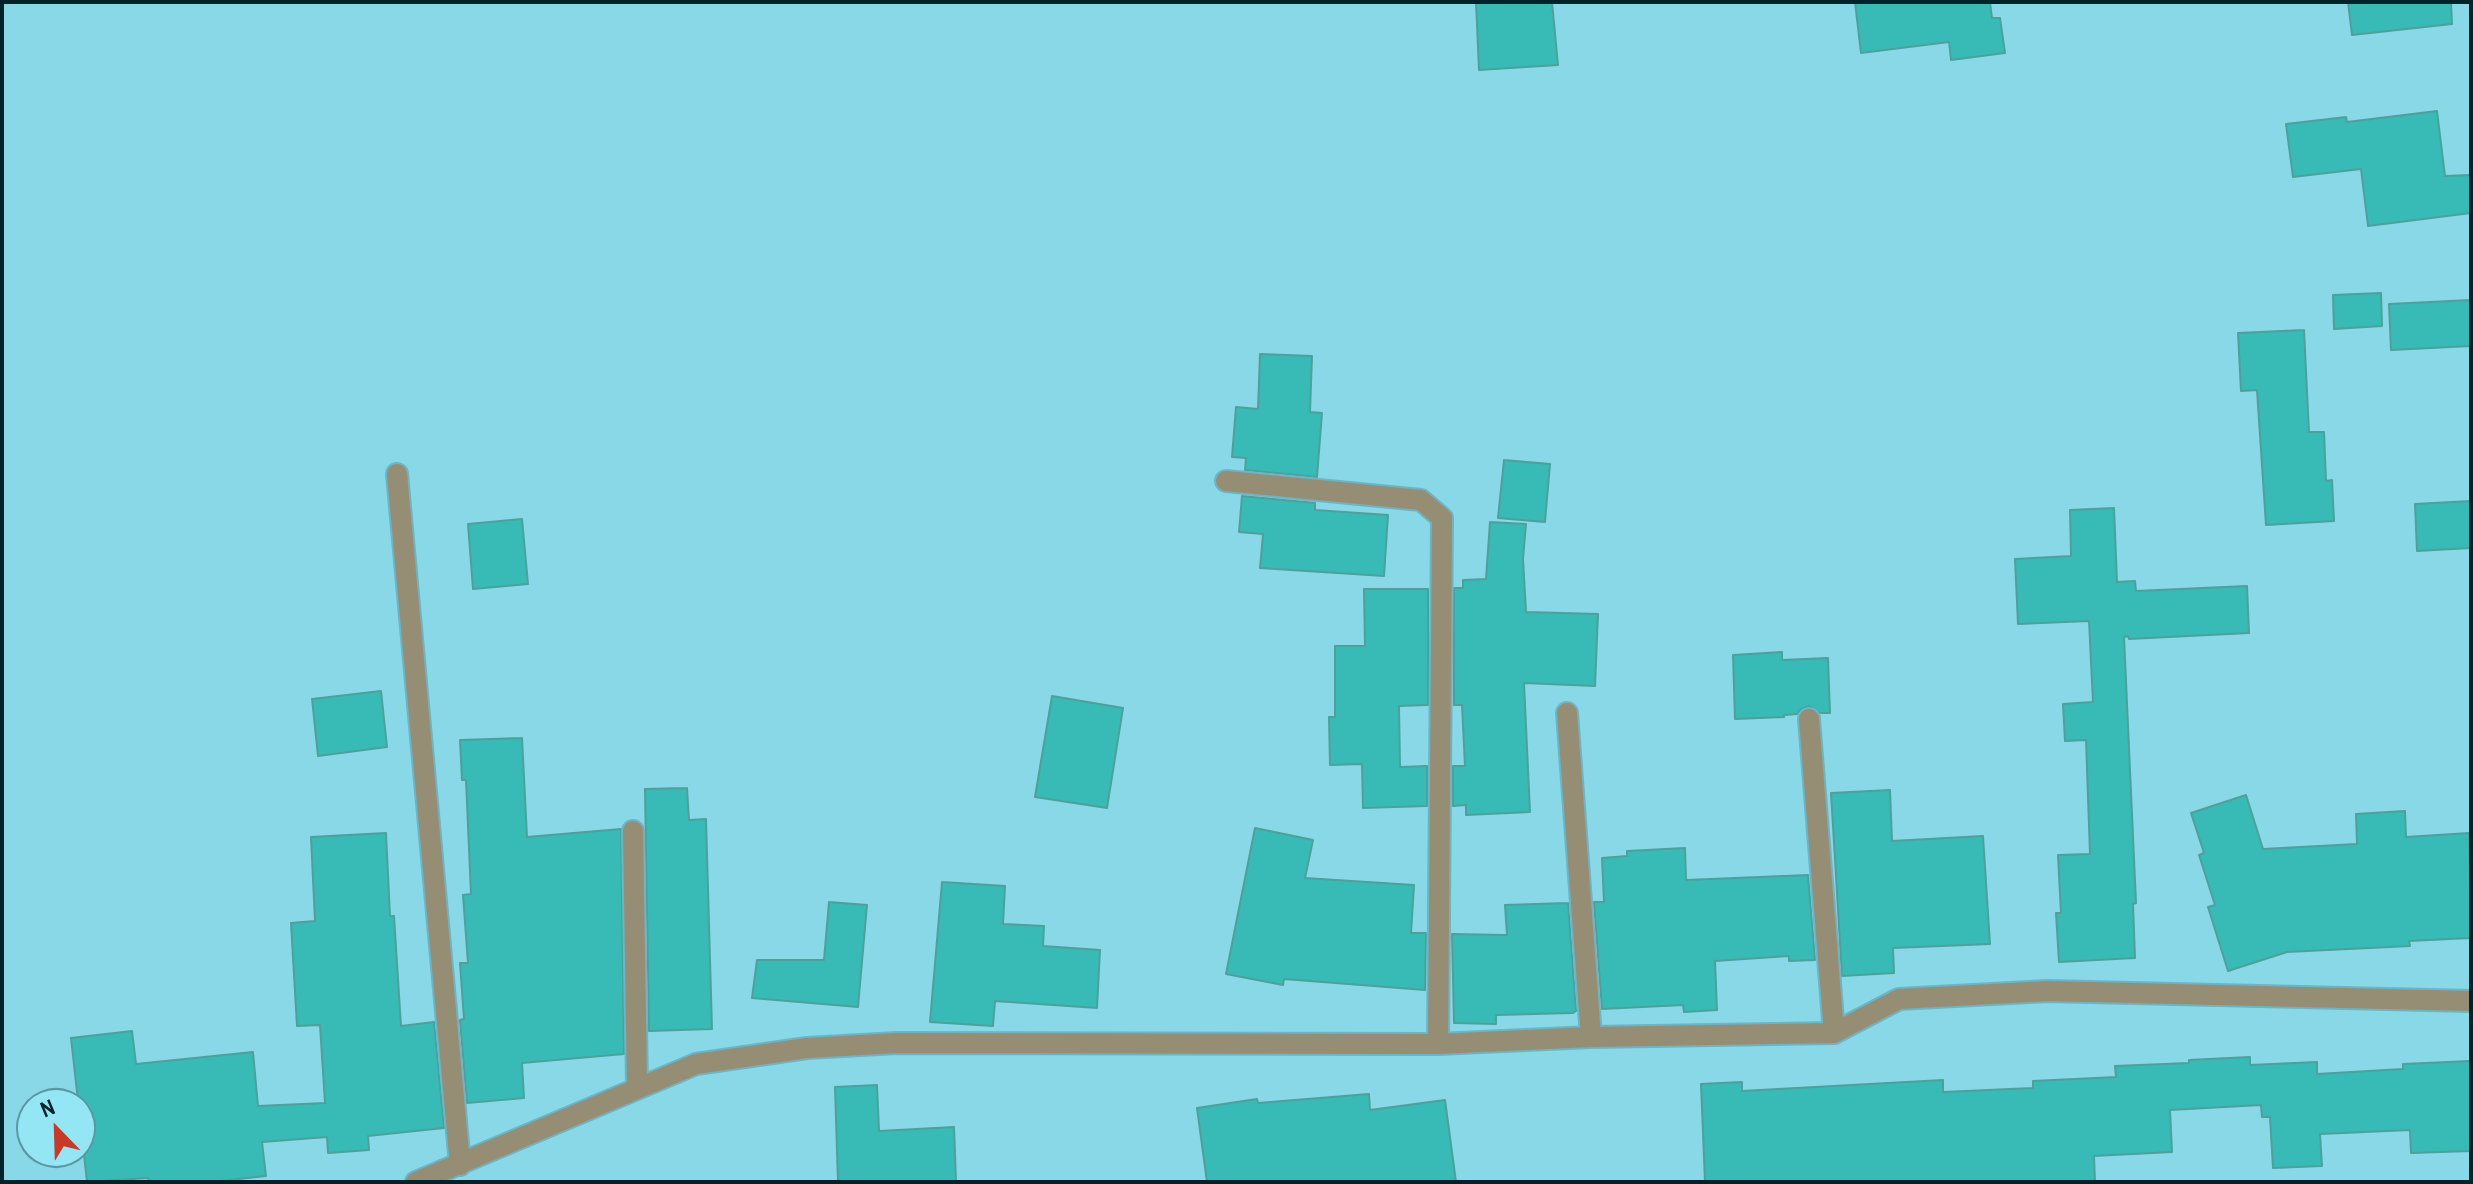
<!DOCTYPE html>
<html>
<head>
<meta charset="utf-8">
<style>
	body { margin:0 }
	#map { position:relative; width:2473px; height:1184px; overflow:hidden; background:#89d8e8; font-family:"Archivo Narrow",sans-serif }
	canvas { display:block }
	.frame { position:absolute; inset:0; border:4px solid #002329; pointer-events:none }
	.north { position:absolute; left:16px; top:1088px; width:80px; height:80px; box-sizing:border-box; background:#95e6f5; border:2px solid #5998a3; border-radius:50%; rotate:337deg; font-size:22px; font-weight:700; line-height:32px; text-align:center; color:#002329 }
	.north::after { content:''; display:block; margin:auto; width:28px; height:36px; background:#c63a27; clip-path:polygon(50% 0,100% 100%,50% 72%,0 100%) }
</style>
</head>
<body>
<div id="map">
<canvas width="2473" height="1184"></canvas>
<div class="frame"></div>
<div class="north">N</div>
</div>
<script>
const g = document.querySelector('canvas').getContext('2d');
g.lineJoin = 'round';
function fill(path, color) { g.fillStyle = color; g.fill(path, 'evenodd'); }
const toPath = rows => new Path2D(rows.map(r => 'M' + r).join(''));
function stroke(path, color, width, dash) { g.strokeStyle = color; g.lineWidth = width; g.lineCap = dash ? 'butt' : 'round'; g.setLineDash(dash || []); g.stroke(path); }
const building = toPath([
	[1476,2,1552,2,1558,65,1479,70,1476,2],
	[1855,2,1990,2,1992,18,2000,18,2005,53,1951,60,1949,42,1861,53,1855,2],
	[2348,2,2451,2,2452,24,2352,35,2348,2],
	[2437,111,2445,176,2471,175,2471,213,2368,226,2361,169,2293,177,2286,124,2346,117,2347,122,2437,111],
	[2381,293,2382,326,2334,329,2333,295,2381,293],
	[2471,300,2471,346,2391,350,2389,304,2471,300],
	[2304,330,2309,432,2324,432,2326,481,2332,480,2334,521,2266,525,2257,390,2241,391,2238,333,2304,330],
	[1260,354,1312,356,1310,412,1322,413,1317,477,1245,470,1246,458,1232,457,1236,407,1258,409,1260,354],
	[1504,460,1550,464,1545,522,1498,518,1504,460],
	[1242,496,1315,503,1315,510,1388,515,1384,576,1260,568,1263,534,1239,532,1242,496],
	[2471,501,2471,548,2417,551,2415,504,2471,501],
	[2114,508,2117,582,2135,581,2136,591,2247,586,2249,633,2129,639,2128,636,2124,637,2136,903,2133,904,2135,958,2059,962,2056,913,2061,913,2058,855,2090,854,2086,740,2065,741,2063,704,2093,702,2089,621,2018,624,2015,559,2071,556,2070,510,2114,508],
	[522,519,528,584,473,589,468,524,522,519],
	[1490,522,1526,524,1523,559,1526,612,1598,614,1595,686,1524,683,1530,812,1466,815,1466,805,1453,806,1453,766,1465,766,1462,705,1454,705,1454,588,1463,588,1463,580,1486,579,1490,522],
	[1364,589,1428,589,1428,705,1399,706,1400,767,1427,766,1427,806,1363,808,1362,764,1330,765,1329,717,1335,717,1335,646,1365,646,1364,589],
	[1782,652,1782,660,1828,658,1830,713,1820,713,1809,706,1801,709,1797,714,1784,715,1784,717,1735,719,1733,655,1782,652],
	[381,691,387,747,318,756,312,699,381,691],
	[1052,696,1123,708,1107,808,1035,797,1052,696],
	[522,738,527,837,621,829,624,1054,522,1063,524,1098,467,1103,460,1020,464,1019,460,963,468,963,463,895,471,894,466,780,462,780,460,740,522,738],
	[687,788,689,820,706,819,712,1029,649,1031,645,789,687,788],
	[1890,790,1892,841,1983,836,1990,944,1893,948,1894,973,1842,976,1831,793,1890,790],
	[2246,795,2263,849,2357,844,2356,814,2405,811,2406,837,2469,833,2471,938,2409,941,2410,946,2287,952,2228,971,2208,907,2215,905,2199,855,2204,853,2191,813,2246,795],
	[1255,828,1313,840,1305,878,1414,885,1411,933,1426,933,1425,990,1284,979,1283,985,1226,974,1255,828],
	[386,833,390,916,394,916,401,1026,434,1022,444,1128,368,1136,369,1150,328,1153,327,1137,262,1142,266,1176,211,1182,149,1182,148,1178,87,1182,71,1038,132,1031,136,1064,253,1052,258,1106,325,1103,320,1025,297,1026,291,923,315,921,311,837,386,833],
	[1685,848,1686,880,1808,875,1815,960,1789,961,1789,956,1715,961,1717,1010,1684,1012,1683,1005,1602,1009,1594,902,1604,902,1602,858,1627,856,1627,851,1685,848],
	[942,882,1005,886,1003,924,1044,926,1043,946,1100,950,1097,1008,995,1001,993,1026,930,1022,942,882],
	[829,902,867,905,858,1007,752,998,757,960,824,960,829,902],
	[1568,903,1576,1011,1573,1013,1496,1015,1496,1024,1454,1023,1452,934,1507,935,1505,905,1568,903],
	[2250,1057,2250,1065,2317,1062,2317,1074,2403,1069,2403,1064,2470,1061,2471,1151,2411,1153,2410,1130,2320,1134,2322,1166,2273,1168,2270,1117,2262,1117,2261,1105,2170,1110,2172,1152,2094,1156,2095,1182,1705,1182,1701,1084,1742,1082,1742,1091,1943,1080,1943,1092,2033,1088,2033,1081,2116,1077,2115,1066,2189,1063,2189,1060,2250,1057],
	[877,1085,879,1131,954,1127,956,1182,838,1182,835,1087,877,1085],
	[1369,1094,1370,1110,1445,1100,1456,1182,1207,1182,1197,1108,1257,1099,1258,1103,1369,1094]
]);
const minor = toPath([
	[397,474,460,1165],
	[1226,481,1421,500,1442,518,1438,1044],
	[1567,713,1591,1037],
	[1809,719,1834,1033],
	[633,831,637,1087],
	[416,1182,696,1064,807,1048,897,1043,1438,1044,1591,1037,1834,1033,1899,999,2048,991,2471,1001]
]);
fill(building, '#38bbb6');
stroke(building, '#4da09c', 2);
stroke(minor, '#6eb4c2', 24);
stroke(minor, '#968d75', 20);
</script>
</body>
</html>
